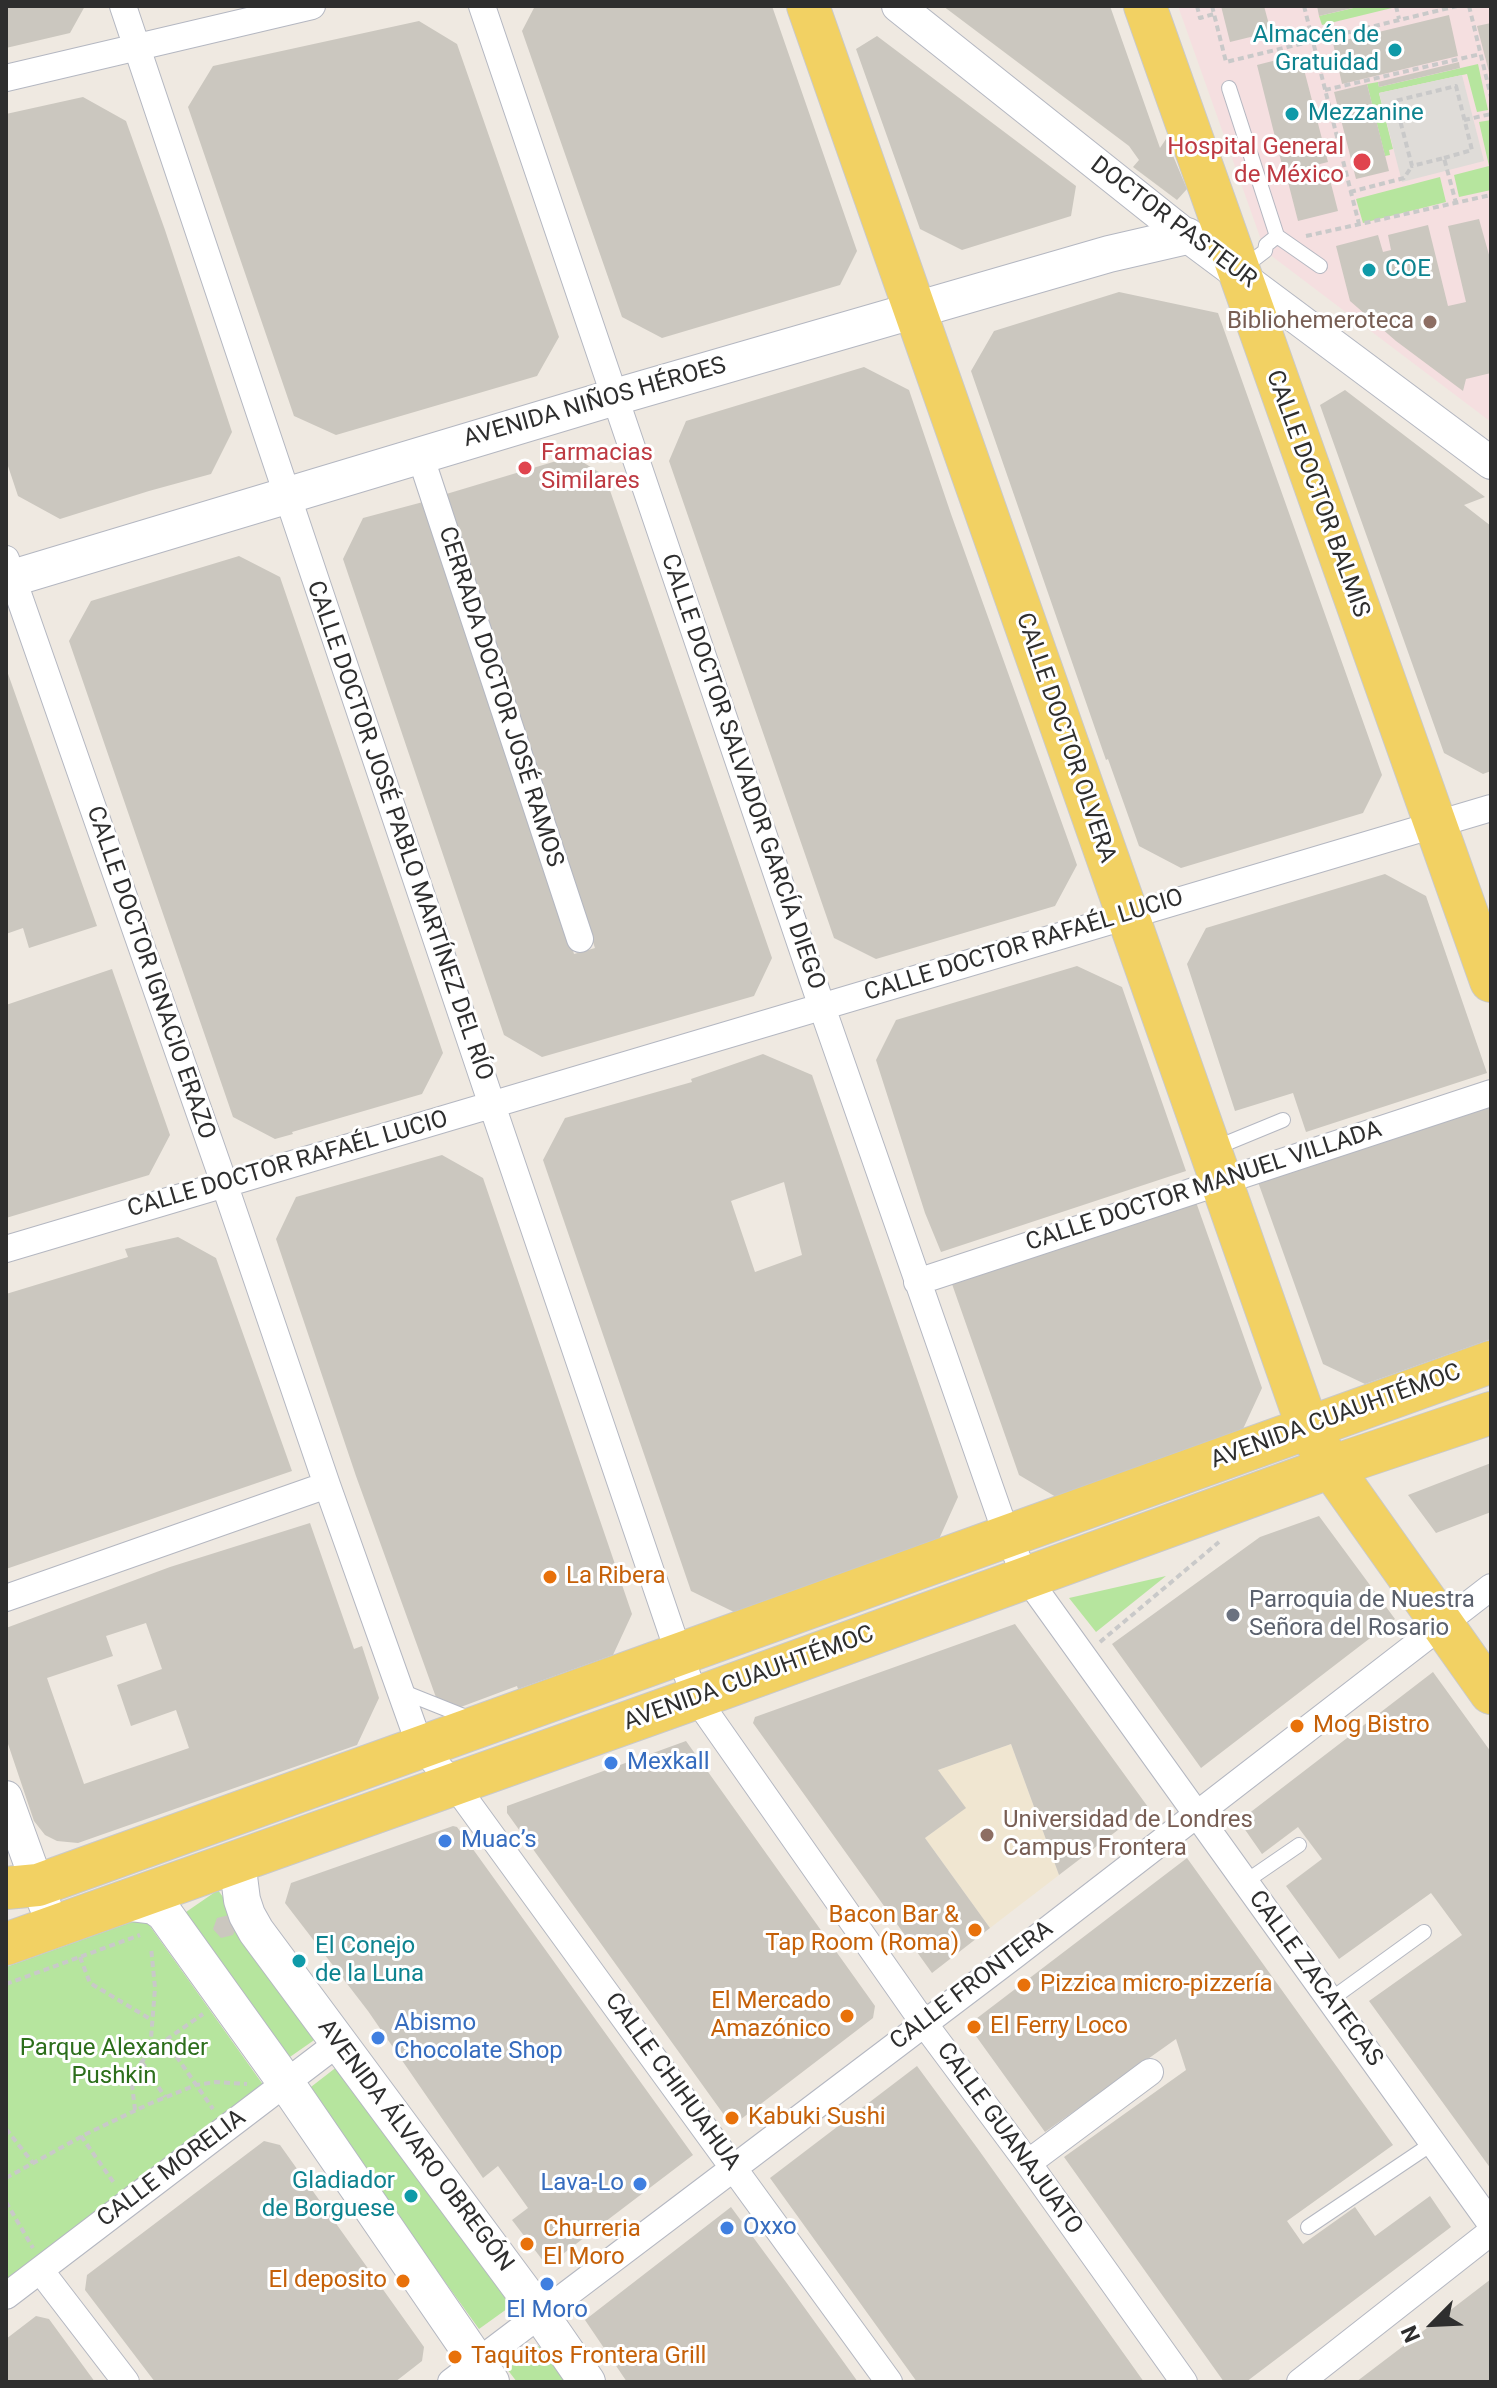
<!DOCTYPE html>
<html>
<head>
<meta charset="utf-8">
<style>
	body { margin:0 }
	#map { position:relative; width:1497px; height:2388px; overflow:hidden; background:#efe9e1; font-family:Roboto,sans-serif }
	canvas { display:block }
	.frame { position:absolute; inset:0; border:8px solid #2e2e2e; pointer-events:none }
	.north { position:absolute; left:1393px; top:2284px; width:80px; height:80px; -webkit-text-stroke:6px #fff; paint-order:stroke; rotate:246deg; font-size:22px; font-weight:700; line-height:32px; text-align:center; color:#2e2e2e }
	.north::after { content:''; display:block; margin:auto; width:28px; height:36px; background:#2e2e2e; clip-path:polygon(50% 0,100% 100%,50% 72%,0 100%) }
</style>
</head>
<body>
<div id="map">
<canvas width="1497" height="2388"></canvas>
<div class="frame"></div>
<div class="north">N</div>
</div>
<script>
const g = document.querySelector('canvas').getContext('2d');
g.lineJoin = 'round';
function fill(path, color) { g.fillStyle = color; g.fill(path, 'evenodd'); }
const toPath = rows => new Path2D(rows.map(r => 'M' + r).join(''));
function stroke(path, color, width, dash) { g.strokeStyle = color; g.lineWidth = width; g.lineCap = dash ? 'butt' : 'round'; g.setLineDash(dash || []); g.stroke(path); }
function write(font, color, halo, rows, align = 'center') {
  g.font = font + ' Roboto,sans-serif'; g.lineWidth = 6; g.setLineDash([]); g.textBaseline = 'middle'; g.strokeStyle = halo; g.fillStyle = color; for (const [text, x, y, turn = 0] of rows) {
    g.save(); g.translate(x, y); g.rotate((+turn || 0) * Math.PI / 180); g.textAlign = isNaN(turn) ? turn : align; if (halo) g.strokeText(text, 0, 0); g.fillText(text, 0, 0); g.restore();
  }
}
const education = toPath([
	[1011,1744,1059,1875,990,1928,925,1838,965,1808,938,1770]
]);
const medical = toPath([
	[1178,6,1491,6,1491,422,1265,251]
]);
const green = toPath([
	[1362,6,1392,8,1322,25,1319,16],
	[1478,64,1488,110,1477,112,1467,74,1379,93,1393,149,1389,150,1390,155,1385,156,1367,84,1378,82,1379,87],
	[1491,120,1491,190,1459,197,1454,175,1489,166,1479,122],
	[1440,177,1446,202,1363,223,1356,199],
	[1166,1576,1096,1632,1069,1598],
	[218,1890,320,2036,287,2059,186,1912],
	[137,1920,147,1922,264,2086,6,2281,6,1967],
	[338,2066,511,2306,479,2329,307,2090],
	[539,2346,565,2382,517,2382,507,2369]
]);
const plaza = toPath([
	[1462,75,1484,161,1402,182,1379,93]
]);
const building = toPath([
	[6,6,85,6,70,33,6,48],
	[535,6,772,6,857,251,840,285,662,338,622,317,522,31],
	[943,6,1110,6,1160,148,1166,139,1187,189,1177,200,1133,167,1139,160,1129,146],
	[1221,6,1264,6,1271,32,1230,42],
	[1317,6,1357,6,1357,7,1319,16],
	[1449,15,1458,56,1342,84,1333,43],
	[419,21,457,44,559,337,537,376,336,435,294,416,188,107,213,66],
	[1491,23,1491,75,1490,76,1477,26],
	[877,36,1076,186,1071,216,962,250,920,229,856,49],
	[1300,54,1328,162,1284,173,1257,65],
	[1459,62,1460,68,1379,87,1378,82],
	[1367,84,1389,171,1356,179,1334,92],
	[83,97,126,121,165,230,232,432,211,474,149,491,60,519,18,496,6,460,6,114],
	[1327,168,1338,211,1298,221,1287,178],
	[1479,219,1491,262,1491,373,1466,379,1463,391,1396,341,1350,301,1336,246,1378,235,1383,252,1391,250,1388,235,1428,225,1448,306,1466,302,1448,226],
	[1119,292,1218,313,1382,775,1363,813,1181,868,1139,846,1108,759,1106,760,971,371,994,331],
	[864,367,909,390,951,514,1077,865,1055,906,876,959,834,938,669,461,686,421],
	[1345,390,1485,497,1464,505,1491,526,1491,771,1483,774,1444,753,1320,405],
	[573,456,605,476,772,958,754,996,542,1057,504,1035,343,559,363,518,423,502,556,893,574,954,595,948,478,606,443,495],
	[239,556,280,577,443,1053,422,1094,292,1132,293,1134,275,1139,233,1117,69,641,91,601],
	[6,668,97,926,29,948,23,928,6,934],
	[1385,874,1426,896,1487,1073,1306,1132,1293,1093,1235,1111,1187,964,1206,928],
	[1077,966,1122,987,1186,1171,941,1252,925,1213,876,1060,896,1020],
	[112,969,170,1135,149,1175,6,1218,6,1005],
	[763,1054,812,1075,958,1497,939,1539,734,1612,691,1591,543,1160,565,1118,692,1082,691,1079],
	[784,1182,802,1255,755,1272,731,1201],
	[1491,1106,1491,1339,1365,1384,1323,1364,1258,1182],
	[442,1155,483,1178,632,1614,613,1655,518,1689,517,1686,442,1714,356,1476,276,1239,296,1197],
	[1196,1202,1262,1388,1243,1429,1056,1497,1019,1475,952,1284],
	[178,1237,216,1258,292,1471,6,1569,6,1294,128,1257,125,1249],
	[1491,1463,1491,1512,1436,1533,1408,1495],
	[1319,1516,1395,1619,1201,1768,1112,1644,1260,1537],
	[310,1523,354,1649,362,1646,379,1698,357,1745,78,1843,57,1841,45,1835,34,1821,6,1738,6,1628,170,1567],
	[146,1623,162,1669,117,1685,131,1726,176,1710,189,1748,84,1784,47,1678,113,1656,106,1636],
	[1015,1624,1148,1807,1059,1875,1011,1744,938,1770,966,1808,925,1838,990,1928,932,1973,753,1723,755,1717],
	[1433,1672,1491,1752,1491,2169,1369,2001,1462,1935,1437,1901,1431,1893,1339,1959,1286,1886,1322,1859,1298,1827,1262,1854,1239,1821],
	[686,1741,875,2006,873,2018,732,2126,507,1813,507,1806],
	[453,1826,457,1827,475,1852,693,2155,547,2266,512,2220,528,2208,498,2166,483,2178,368,2011,285,1903,291,1883],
	[1187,1858,1393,2145,1287,2221,1303,2244,1355,2207,1375,2236,1430,2196,1451,2227,1246,2382,1224,2382,1064,2157,1186,2070,1176,2039,1045,2132,968,2025],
	[229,1915,237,1926,233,1935,221,1938,213,1929,217,1918],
	[917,2066,978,2149,1144,2382,917,2382,770,2178],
	[264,2141,280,2145,424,2347,422,2361,395,2382,155,2382,85,2290,87,2275],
	[731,2207,786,2282,858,2382,627,2382,585,2320],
	[1491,2279,1491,2382,1356,2382,1431,2325],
	[36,2316,49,2319,95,2382,6,2382,6,2339]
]);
const path = toPath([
	[1197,6,1200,18,1214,14],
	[1212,6,1226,62,1457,6],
	[1304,6,1359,224],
	[1396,6,1399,19],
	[1469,6,1491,97],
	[1325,90,1481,54],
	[1464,120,1491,114],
	[1444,158,1472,150,1456,86,1395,101,1412,166,1444,158,1456,203],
	[1350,192,1404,178,1412,166],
	[1306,236,1491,195],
	[1490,383,1491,383],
	[1100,1642,1219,1542],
	[80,1957,90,1983,152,2020],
	[6,1984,140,1935],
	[165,2040,213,2109],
	[150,2051,203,2014],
	[142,2062,165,2097],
	[135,2110,131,2076,150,2051,155,1988,151,1947],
	[6,2129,33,2163],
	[81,2136,114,2183],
	[6,2178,86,2134,149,2104,196,2085,216,2082,247,2084],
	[6,2202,33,2248]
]);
const service = toPath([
	[1229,88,1277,236,1266,245,1265,251,1244,267],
	[1277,236,1320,266],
	[1215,1148,1283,1120],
	[401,1691,471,1719],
	[1245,1882,1299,1845],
	[1330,2000,1424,1932],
	[1308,2227,1433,2143]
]);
const minor = toPath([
	[123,6,492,1105,679,1654,696,1698,923,2022,1028,2163,1184,2382],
	[482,6,822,1007,1007,1536,1027,1578,1491,2224],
	[6,78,312,6],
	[420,455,580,939],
	[6,559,224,1183,327,1485,420,1746,454,1784,889,2382],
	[6,1249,1491,808],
	[917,1282,1491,1093],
	[6,1598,327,1485],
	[1028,2163,1150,2072],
	[40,2270,126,2382],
	[6,2296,338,2043],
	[451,2382,1015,1955,1491,1587],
	[1300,2382,1491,2232]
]);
const tertiary = toPath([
	[898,6,1183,233,1491,463],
	[6,1797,45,1905]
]);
const secondary = toPath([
	[6,580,615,397,1109,254,1187,236],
	[237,1861,242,1900,247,1915,256,1931,540,2314,587,2382],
	[122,1902,154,1906,164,1913,286,2083,491,2382]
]);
const primary = toPath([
	[808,6,1308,1428,1331,1467,1491,1693],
	[1145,6,1491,981],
	[6,1888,38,1885,1491,1362],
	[6,1944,696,1698,1331,1467,1491,1413]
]);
const markers = [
	[1395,50,8,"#0f9aa8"],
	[1292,114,8,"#0f9aa8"],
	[1362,162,10,"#e0444e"],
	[1369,270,8,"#0f9aa8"],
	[1430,322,8,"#8d6e63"],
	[525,468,8,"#e0444e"],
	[550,1577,8,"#e8710a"],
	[1233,1615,8,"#6b7280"],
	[1297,1726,8,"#e8710a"],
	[611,1763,8,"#3f7fe0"],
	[987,1835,8,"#8d6e63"],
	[445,1841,8,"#3f7fe0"],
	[975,1930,8,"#e8710a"],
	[299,1961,8,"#0f9aa8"],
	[1024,1985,8,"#e8710a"],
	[847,2016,8,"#e8710a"],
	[974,2027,8,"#e8710a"],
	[378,2038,8,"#3f7fe0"],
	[732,2118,8,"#e8710a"],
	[640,2184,8,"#3f7fe0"],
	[411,2196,8,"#0f9aa8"],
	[727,2228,8,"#3f7fe0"],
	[527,2244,8,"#e8710a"],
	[403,2281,8,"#e8710a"],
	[547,2284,8,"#3f7fe0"],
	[455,2357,8,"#e8710a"]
];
const cultureNames = [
	["Almacén de",1379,36,"right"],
	["Gratuidad",1379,64,"right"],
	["Mezzanine",1308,114],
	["COE",1385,270],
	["El Conejo",315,1947],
	["de la Luna",315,1975],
	["Gladiador",395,2182,"right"],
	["de Borguese",395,2210,"right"]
];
const healthNames = [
	["Hospital General",1344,148],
	["de México",1344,176],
	["Farmacias",541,454,"left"],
	["Similares",541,482,"left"]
];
const streetNames = [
	["DOCTOR PASTEUR",1173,223,37],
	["AVENIDA NIÑOS HÉROES",595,403,-16],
	["CALLE DOCTOR BALMIS",1317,494,70],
	["CERRADA DOCTOR JOSÉ RAMOS",500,697,72],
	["CALLE DOCTOR OLVERA",1065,738,71],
	["CALLE DOCTOR SALVADOR GARCÍA DIEGO",742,772,71],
	["CALLE DOCTOR JOSÉ PABLO MARTÍNEZ DEL RÍO",399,831,71],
	["CALLE DOCTOR RAFAÉL LUCIO",1024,946,-17],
	["CALLE DOCTOR IGNACIO ERAZO",150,973,71],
	["CALLE DOCTOR RAFAÉL LUCIO",288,1165,-16],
	["CALLE DOCTOR MANUEL VILLADA",1204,1187,-18],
	["AVENIDA CUAUHTÉMOC",1336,1417,-20],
	["AVENIDA CUAUHTÉMOC",749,1679,-20],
	["CALLE ZACATECAS",1315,1979,54],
	["CALLE FRONTERA",972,1986,-37],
	["CALLE CHIHUAHUA",672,2082,54],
	["CALLE GUANAJUATO",1009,2139,54],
	["AVENIDA ÁLVARO OBREGÓN",415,2146,53],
	["CALLE MORELIA",172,2169,-37]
];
const educationNames = [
	["Bibliohemeroteca",1414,322],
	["Universidad de Londres",1003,1821,"left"],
	["Campus Frontera",1003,1849,"left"]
];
const foodNames = [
	["La Ribera",566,1577],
	["Mog Bistro",1313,1726],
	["Bacon Bar &",959,1916,"right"],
	["Tap Room (Roma)",959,1944,"right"],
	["Pizzica micro-pizzería",1040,1985],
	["El Mercado",831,2002,"right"],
	["Amazónico",831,2030,"right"],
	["El Ferry Loco",990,2027],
	["Kabuki Sushi",748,2118],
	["Churreria",543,2230],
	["El Moro",543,2258],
	["El deposito",387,2281,"right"],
	["Taquitos Frontera Grill",471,2357]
];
const worshipNames = [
	["Parroquia de Nuestra",1249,1601],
	["Señora del Rosario",1249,1629]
];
const shopNames = [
	["Mexkall",627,1763],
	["Muac’s",461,1841],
	["Abismo",394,2024],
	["Chocolate Shop",394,2052],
	["Lava-Lo",624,2184,"right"],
	["Oxxo",743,2228],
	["El Moro",547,2311,"center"]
];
const parkNames = [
	["Parque Alexander",114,2049],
	["Pushkin",114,2077]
];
fill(education, '#f0e6d1');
fill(medical, '#f5dfe0');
fill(green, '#b6e59e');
fill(plaza, '#dfdcd8');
fill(building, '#cbc7bf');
stroke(service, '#b4b7c1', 16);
stroke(minor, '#b4b7c1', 28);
stroke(tertiary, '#b4b7c1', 34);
stroke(secondary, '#b4b7c1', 38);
stroke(primary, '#c9c9c9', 44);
stroke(path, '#c9c9c9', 4, [6, 4]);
stroke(service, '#fff', 14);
stroke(minor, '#fff', 26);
stroke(tertiary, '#fff', 32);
stroke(secondary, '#fff', 36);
stroke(primary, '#f2d163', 42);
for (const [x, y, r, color] of markers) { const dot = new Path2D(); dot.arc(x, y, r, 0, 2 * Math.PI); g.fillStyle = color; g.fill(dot); stroke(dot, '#fff', 3); }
write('24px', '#0d838f', '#fff', cultureNames, 'left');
write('24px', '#be3a42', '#fff', healthNames, 'right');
write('24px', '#2e2e2e', '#fff', streetNames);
write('24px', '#785e54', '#fff', educationNames, 'right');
write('24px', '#c56008', '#fff', foodNames, 'left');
write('24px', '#5b616d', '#fff', worshipNames, 'left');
write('24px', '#366cbe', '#fff', shopNames, 'left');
write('24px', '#2c6e1b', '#fff', parkNames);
</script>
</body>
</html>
